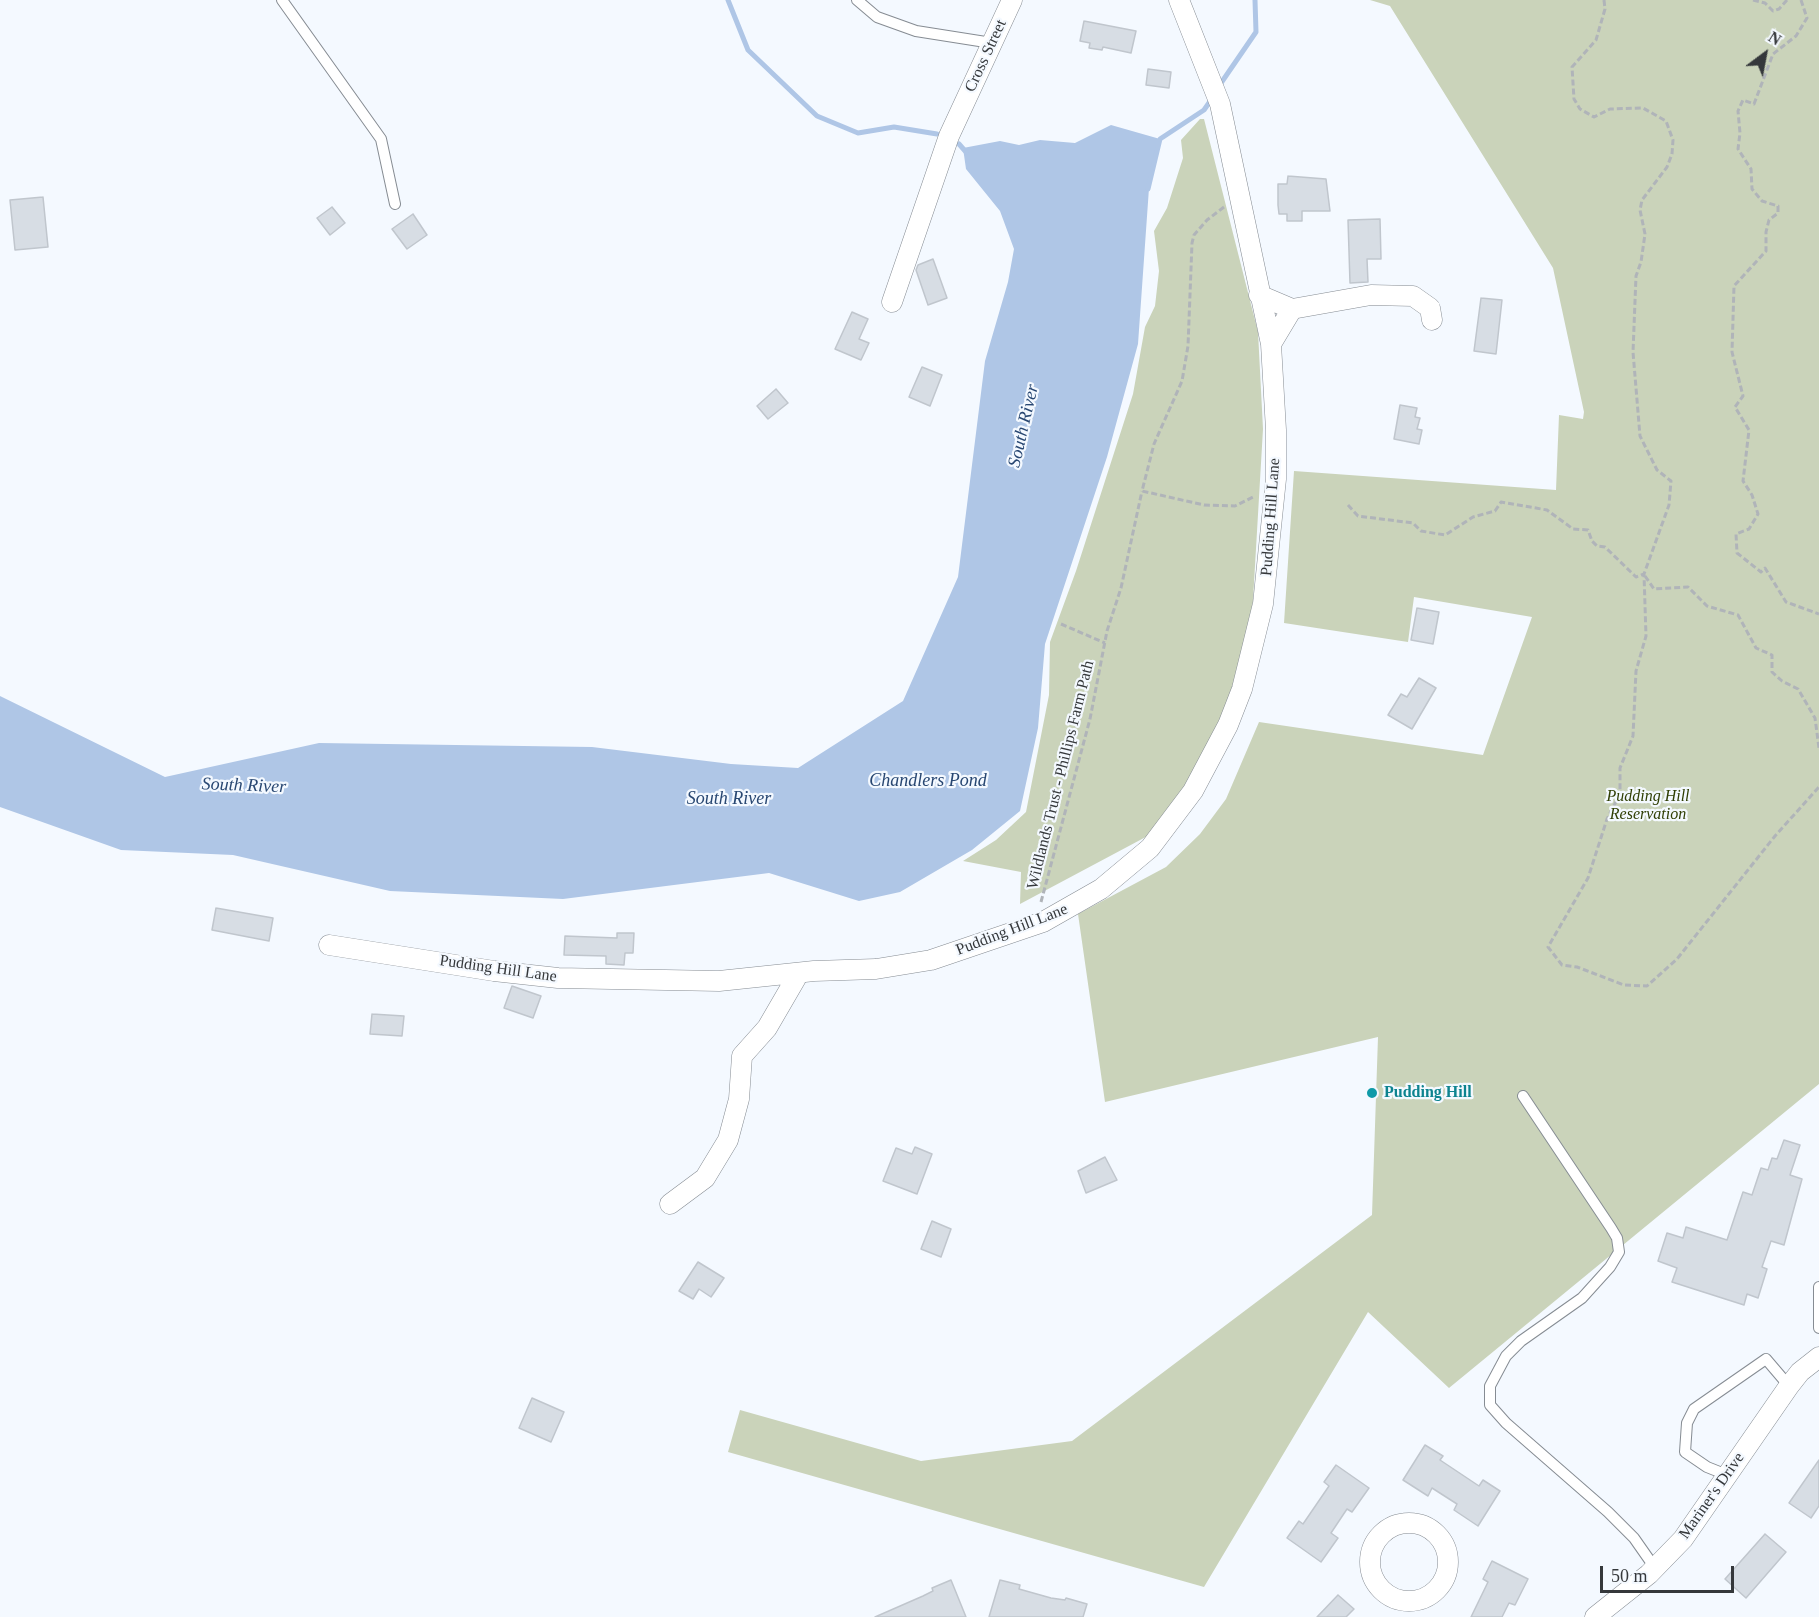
<!DOCTYPE html>
<html>
<head>
<meta charset="utf-8">
<style>
	body { margin:0 }
	#map { position:relative; width:1819px; height:1617px; overflow:hidden; background:#f4f9ff; font-family:Georgia,serif }
	canvas { display:block }
	.north { position:absolute; left:1735px; top:24px; width:60px; height:60px; -webkit-text-stroke:4px #f4f9ff; paint-order:stroke; rotate:32deg; font-size:16px; font-weight:700; line-height:24px; text-align:center; color:#35383b }
	.north::after { content:''; display:block; margin:auto; width:21px; height:27px; background:#35383b; clip-path:polygon(50% 0,100% 100%,50% 72%,0 100%) }
	.scale { position:absolute; left:1600px; top:1566px; width:134px; height:27px; box-sizing:border-box; border:3px solid #35383b; border-top:0; padding-left:8px; font-size:18px; line-height:21px; white-space:nowrap; color:#35383b; -webkit-text-stroke:4px #f4f9ff; paint-order:stroke }
</style>
</head>
<body>
<div id="map">
<canvas width="1819" height="1617"></canvas>
<div class="north">N</div>
<div class="scale">50 m</div>
</div>
<script>
const g = document.querySelector('canvas').getContext('2d');
g.lineJoin = 'round';
function fill(path, color) { g.fillStyle = color; g.fill(path, 'evenodd'); }
const toPath = rows => new Path2D(rows.map(r => 'M' + r).join(''));
function stroke(path, color, width, dash) { g.strokeStyle = color; g.lineWidth = width; g.lineCap = dash ? 'butt' : 'round'; g.setLineDash(dash || []); g.stroke(path); }
function write(font, color, halo, rows, align = 'center') {
  g.font = font + ' Georgia,serif'; g.lineWidth = 4.5; g.setLineDash([]); g.textBaseline = 'middle'; g.strokeStyle = halo; g.fillStyle = color; for (const [text, x, y, turn = 0] of rows) {
    g.save(); g.translate(x, y); g.rotate((+turn || 0) * Math.PI / 180); g.textAlign = isNaN(turn) ? turn : align; if (halo) g.strokeText(text, 0, 0); g.fillText(text, 0, 0); g.restore();
  }
}
const green = toPath([
	[1370,0,1819,0,1819,1084,1449,1388,1368,1312,1204,1587,728,1452,740,1410,921,1461,1072,1441,1372,1215,1378,1037,1105,1102,1078,914,1166,867,1200,834,1226,799,1259,722,1483,755,1532,617,1414,597,1408,642,1284,623,1294,471,1556,490,1559,415,1583,419,1584,412,1553,268,1390,6],
	[1200,119,1204,119,1258,332,1263,429,1251,634,1234,704,1197,775,1157,831,1020,904,1021,872,963,861,996,840,1026,812,1049,695,1050,642,1076,571,1133,394,1145,327,1155,306,1159,271,1154,231,1167,208,1183,158,1181,140]
]);
const water = toPath([
	[1111,125,1160,139,1149,188,1138,344,1107,457,1045,644,1038,728,1020,811,972,850,900,892,859,901,769,873,563,899,390,891,233,855,121,850,0,807,0,696,165,777,319,743,592,747,731,764,798,768,903,701,958,577,985,361,1008,282,1014,249,1000,211,966,169,963,148,1000,141,1019,145,1040,140,1075,143]
]);
const stream = toPath([
	[728,0,748,50,817,116,858,133,894,127,937,134],
	[1219,86,1256,32,1255,0],
	[959,144,966,152],
	[1148,189,1160,139,1204,110,1213,97]
]);
const building = toPath([
	[1084,21,1136,31,1131,53,1103,47,1102,50,1089,48,1090,43,1080,41,1084,21],
	[1148,69,1171,72,1169,88,1146,85,1148,69],
	[1288,176,1326,179,1330,211,1302,211,1302,221,1287,221,1287,214,1279,214,1278,205,1278,184,1287,184,1288,176],
	[43,197,48,247,15,250,10,200,43,197],
	[332,207,345,223,330,235,317,218,332,207],
	[413,214,427,235,407,249,392,229,413,214],
	[1380,219,1381,259,1367,259,1368,282,1350,283,1348,220,1380,219],
	[933,259,947,298,928,305,916,270,918,265,933,259],
	[1481,298,1502,300,1496,354,1474,351,1481,298],
	[852,312,868,319,859,339,869,343,861,360,835,349,852,312],
	[922,367,942,375,930,406,909,397,922,367],
	[776,389,788,403,768,419,757,406,776,389],
	[1400,405,1417,408,1415,417,1420,418,1417,429,1422,430,1419,444,1394,439,1400,405],
	[1417,608,1439,612,1433,644,1411,640,1417,608],
	[1419,678,1436,688,1412,729,1388,715,1401,694,1407,697,1419,678],
	[216,908,273,918,269,941,212,930,216,908],
	[617,933,634,933,633,953,625,953,624,965,606,964,606,956,564,955,565,936,617,938,617,933],
	[512,986,541,996,533,1018,504,1008,512,986],
	[372,1014,404,1016,402,1036,370,1034,372,1014],
	[1784,1140,1800,1145,1790,1175,1802,1179,1784,1245,1771,1241,1762,1267,1767,1269,1758,1298,1747,1294,1744,1305,1672,1282,1677,1268,1658,1261,1667,1233,1683,1238,1686,1227,1727,1240,1743,1192,1752,1195,1761,1168,1768,1170,1772,1158,1777,1159,1784,1140],
	[915,1147,932,1154,917,1194,883,1181,896,1148,912,1154,915,1147],
	[1105,1157,1117,1180,1086,1193,1078,1171,1105,1157],
	[932,1221,951,1229,941,1257,921,1249,932,1221],
	[698,1262,724,1278,711,1297,699,1289,693,1299,679,1291,698,1262],
	[532,1398,564,1412,551,1442,519,1428,532,1398],
	[1425,1445,1443,1456,1440,1460,1479,1486,1483,1480,1500,1491,1478,1526,1454,1510,1457,1504,1432,1488,1428,1496,1403,1480,1425,1445],
	[1819,1460,1819,1506,1811,1518,1789,1503,1819,1460],
	[1336,1465,1369,1488,1352,1512,1347,1509,1331,1533,1338,1538,1321,1562,1287,1538,1299,1521,1303,1524,1329,1486,1324,1482,1336,1465],
	[1765,1534,1786,1552,1746,1598,1725,1579,1765,1534],
	[1492,1561,1528,1579,1515,1605,1509,1603,1502,1617,1471,1617,1488,1582,1483,1579,1492,1561],
	[951,1580,966,1617,875,1617,923,1596,933,1591,932,1588,951,1580],
	[1000,1580,1020,1585,1019,1589,1051,1598,1065,1600,1066,1598,1087,1604,1083,1617,989,1617,1000,1580],
	[1338,1595,1354,1609,1346,1617,1317,1617,1338,1595]
]);
const path = toPath([
	[1604,0,1605,9,1596,40,1572,67,1574,99,1580,109,1594,117,1610,109,1643,108,1666,121,1673,140,1672,154,1667,167,1642,200,1640,210,1645,234,1641,262,1636,276,1633,352,1640,436,1657,470,1671,481,1669,505,1644,574,1646,636,1636,671,1633,736,1620,768,1620,794,1607,819,1588,878,1548,947,1562,965,1577,967,1624,985,1647,986,1677,959,1775,836,1819,787],
	[1753,0,1765,3,1773,11,1779,9,1787,0],
	[1801,0,1807,18,1796,36,1773,54,1754,104,1743,100,1738,111,1740,133,1738,149,1751,169,1752,189,1762,201,1778,206,1778,213,1769,220,1766,232,1766,251,1734,286,1732,352,1743,396,1735,407,1749,430,1743,481,1752,495,1758,514,1749,529,1736,534,1737,553,1761,572,1765,568,1786,602,1819,614],
	[1224,207,1207,220,1194,235,1192,243,1188,346,1182,381,1154,444,1142,491,1204,505,1235,506,1255,496],
	[1348,505,1358,516,1413,523,1421,531,1445,535,1473,517,1495,511,1501,502,1547,510,1573,529,1588,530,1592,541,1597,546,1605,547,1636,577,1644,574],
	[1645,576,1654,589,1688,587,1707,606,1738,615,1756,648,1772,655,1772,672,1782,681,1798,689,1815,718,1819,748],
	[1061,624,1105,643],
	[1041,902,1090,719,1107,631,1121,588,1142,491]
]);
const lane = toPath([
	[282,0,381,139,395,204],
	[857,0,877,17,916,31,992,43],
	[1523,1096,1611,1228,1617,1238,1619,1252,1610,1267,1582,1298,1521,1341,1506,1356,1490,1386,1490,1405,1506,1423,1608,1512,1634,1538,1655,1568],
	[1819,1287,1819,1328],
	[1727,1475,1707,1467,1685,1452,1687,1423,1694,1409,1766,1359,1789,1386]
]);
const street = toPath([
	[1259,295,1292,309,1371,295,1413,296,1430,308,1432,320],
	[892,302,949,136,1012,0],
	[1271,344,1292,309],
	[329,945,494,971,558,978,719,981,814,971,876,969,931,960,1043,922,1101,889,1150,848,1193,791,1228,725,1242,689,1263,604,1276,479,1276,430,1271,344,1220,104,1179,0],
	[670,1204,705,1178,728,1140,739,1099,742,1056,767,1028,799,973],
	'1370 1562a39 39 0 1 1 78 0a39 39 0 1 1-78 0Z',
	[1595,1617,1649,1574,1683,1539,1789,1386,1800,1372,1819,1357]
]);
const markers = [
	[1372,1093,6,"#0f9aa8"]
];
const streetNames = [
	["Cross Street",986,56,-65],
	["Pudding Hill Lane",1271,517,-86],
	["Wildlands Trust - Phillips Farm Path",1061,775,-76],
	["Pudding Hill Lane",1012,930,-21],
	["Pudding Hill Lane",498,969,8],
	["Mariner's Drive",1712,1496,-55]
];
const parkNames = [
	["Pudding Hill",1648,797],
	["Reservation",1648,815]
];
const cultureNames = [
	["Pudding Hill",1384,1093]
];
const waterNames = [
	["South River",1024,426,-77],
	["Chandlers Pond",928,781],
	["South River",244,786,2],
	["South River",729,799]
];
fill(green, '#cad3ba');
fill(water, '#afc6e6');
stroke(stream, '#afc6e6', 5);
fill(building, '#d7dde4');
stroke(building, '#c0c6cd', 1.5);
stroke(lane, '#868c93', 12);
stroke(street, '#868c93', 21);
stroke(path, '#b0b4b9', 3, [6, 3]);
stroke(lane, '#fff', 10);
stroke(street, '#fff', 20);
for (const [x, y, r, color] of markers) { const dot = new Path2D(); dot.arc(x, y, r, 0, 2 * Math.PI); g.fillStyle = color; g.fill(dot); stroke(dot, '#f4f9ff', 2); }
write('16px', '#35383b', '#f4f9ff', streetNames);
write('italic 16px', '#303f04', '#f4f9ff', parkNames);
write('bold 16px', '#0d838f', '#f4f9ff', cultureNames, 'left');
write('italic 18px', '#284772', '#f4f9ff', waterNames);
</script>
</body>
</html>
